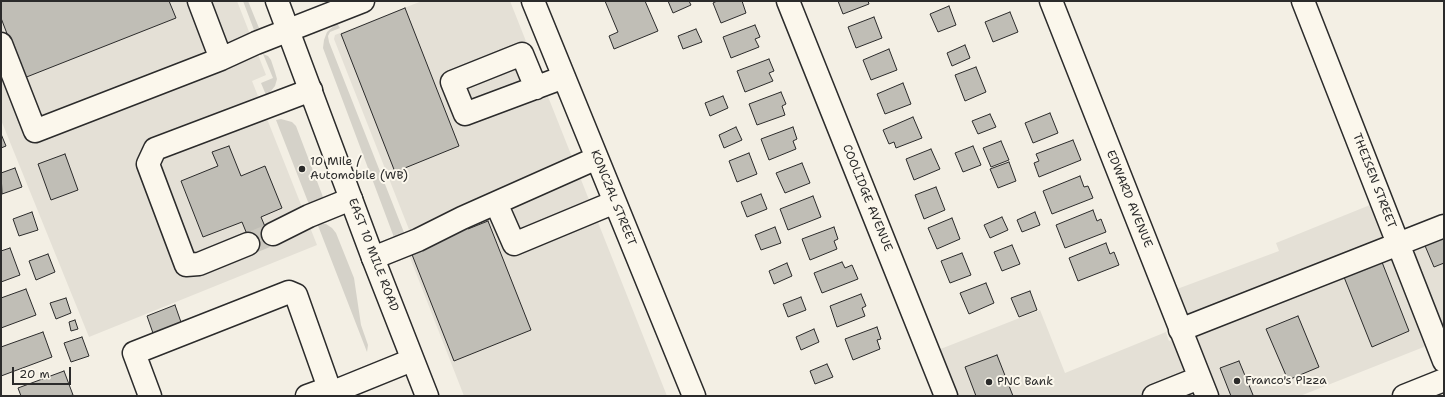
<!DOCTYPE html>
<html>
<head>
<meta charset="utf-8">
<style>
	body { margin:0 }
	#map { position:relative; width:1445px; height:397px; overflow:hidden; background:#f3efe4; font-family:"Shantell Sans",sans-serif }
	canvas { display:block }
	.frame { position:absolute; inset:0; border:2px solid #2b2b2b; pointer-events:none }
	.scale { position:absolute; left:12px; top:367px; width:59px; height:18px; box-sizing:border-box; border:2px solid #2b2b2b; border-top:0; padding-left:5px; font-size:12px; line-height:14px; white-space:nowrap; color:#2b2b2b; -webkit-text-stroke:3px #fbf7ec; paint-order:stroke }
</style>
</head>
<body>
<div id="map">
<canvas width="1445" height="397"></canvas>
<div class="frame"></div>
<div class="scale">20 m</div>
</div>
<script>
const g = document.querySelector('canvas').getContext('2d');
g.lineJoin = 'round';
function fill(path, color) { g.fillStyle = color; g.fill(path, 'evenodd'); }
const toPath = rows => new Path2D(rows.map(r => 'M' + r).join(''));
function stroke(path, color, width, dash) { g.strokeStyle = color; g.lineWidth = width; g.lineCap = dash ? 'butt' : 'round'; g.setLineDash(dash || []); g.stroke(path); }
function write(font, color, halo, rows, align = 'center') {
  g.font = font + ' "Shantell Sans",sans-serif'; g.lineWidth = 4; g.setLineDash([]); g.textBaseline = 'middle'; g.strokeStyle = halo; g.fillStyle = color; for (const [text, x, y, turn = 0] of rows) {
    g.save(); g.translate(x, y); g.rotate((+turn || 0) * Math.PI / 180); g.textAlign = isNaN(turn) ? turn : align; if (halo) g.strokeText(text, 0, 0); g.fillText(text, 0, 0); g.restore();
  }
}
const built = toPath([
	[1,1,237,1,266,75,252,81,317,245,89,337,1,120],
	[422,1,510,1,667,396,464,396,409,255,410,232,334,39,335,35],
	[1370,205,1388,252,1444,230,1444,339,1300,396,958,396,938,350,1040,310,1065,373,1166,332,1169,341,1194,331,1177,289,1279,251,1276,243]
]);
const green = toPath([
	[243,1,248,1,259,28,254,30],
	[337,23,340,28,330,32,328,36,329,42,405,235,395,240,323,48,324,40,327,32],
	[263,54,268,56,271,60,275,72,277,79,275,86,271,91,266,95,261,83,273,78],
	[281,119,292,122,296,126,323,197,322,201,310,207,276,120],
	[317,223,326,224,332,228,336,233,354,278,361,325,368,345,367,352]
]);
const building = toPath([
	[1,1,169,1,176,18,24,78,1,18,1,1],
	[605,1,645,1,658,31,614,49,609,36,618,32,605,1],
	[668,1,689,1,691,5,673,13,668,1],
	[717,1,742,1,746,13,721,23,713,3,717,1],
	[838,1,868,1,869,4,843,14,838,1],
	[949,6,956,25,938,32,930,14,949,6],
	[405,8,459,146,395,172,341,34,405,8],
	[1010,12,1018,32,993,42,985,22,1010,12],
	[874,17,882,38,856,48,848,27,874,17],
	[755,25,760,37,755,39,759,47,731,58,723,37,755,25],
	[696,29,702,42,683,49,678,36,696,29],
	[965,45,970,58,952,66,947,53,965,45],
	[889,49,897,70,871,80,863,60,889,49],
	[769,59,774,71,769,73,773,81,745,92,737,71,769,59],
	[976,67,986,92,965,101,955,75,976,67],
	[903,83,911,104,885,114,877,94,903,83],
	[781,92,786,104,782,106,785,115,757,125,749,104,781,92],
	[723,96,728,108,710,116,705,103,723,96],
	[1050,113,1058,133,1033,143,1025,123,1050,113],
	[990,114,996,127,978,134,972,121,990,114],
	[913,117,922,138,896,148,894,142,889,144,883,130,913,117],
	[736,127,742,140,724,148,719,135,736,127],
	[793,127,797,139,793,141,796,149,769,160,761,139,793,127],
	[1,134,6,146,1,148,1,134],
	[1073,140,1081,160,1039,177,1034,163,1039,161,1036,154,1073,140],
	[1001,141,1009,160,991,167,983,148,1001,141],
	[229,146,241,176,265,166,282,208,261,217,271,241,253,249,242,222,203,237,181,181,218,166,212,152,229,146],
	[973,146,981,165,963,172,955,153,973,146],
	[931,149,940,169,914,180,906,159,931,149],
	[749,153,757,174,737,182,729,161,749,153],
	[65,154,78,190,51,200,38,164,65,154],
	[1009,162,1016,181,998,188,990,169,1009,162],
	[802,163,810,183,785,193,776,173,802,163],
	[15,168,22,187,2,194,1,173,15,168],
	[1080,176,1084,187,1088,186,1093,198,1052,214,1043,191,1080,176],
	[936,187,945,210,924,219,915,195,936,187],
	[761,194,767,209,747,217,741,202,761,194],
	[813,196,821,217,788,230,780,209,813,196],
	[1093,210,1097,221,1101,219,1106,232,1065,248,1056,225,1093,210],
	[32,212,38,230,19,236,13,219,32,212],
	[1035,212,1040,225,1022,232,1017,220,1035,212],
	[1002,217,1008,230,990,238,984,225,1002,217],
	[952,218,960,239,937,249,928,228,952,218],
	[488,221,531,330,454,361,411,252,446,239,442,231,465,222,468,229,488,221],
	[775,227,781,243,761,250,755,235,775,227],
	[834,227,838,239,834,241,837,249,810,260,802,239,834,227],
	[1444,232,1444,263,1434,267,1423,241,1444,232],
	[1106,243,1110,254,1114,252,1119,265,1078,281,1069,258,1106,243],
	[1012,245,1020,264,1002,271,994,252,1012,245],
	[10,248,20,275,1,282,1,251,10,248],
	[962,253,971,275,950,283,941,261,962,253],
	[48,254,55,272,36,280,29,261,48,254],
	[1380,257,1409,331,1372,347,1342,272,1380,257],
	[842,262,845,268,852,265,858,279,822,293,814,273,842,262],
	[787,263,792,276,774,284,769,271,787,263],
	[986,283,994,303,969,314,960,293,986,283],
	[26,289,36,315,1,328,1,298,26,289],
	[1030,291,1037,310,1019,317,1011,298,1030,291],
	[861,294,866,306,862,308,865,316,837,327,830,306,861,294],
	[801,297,806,310,788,317,783,304,801,297],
	[66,298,71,313,56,319,50,303,66,298],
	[175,305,182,325,154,336,147,316,175,305],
	[1298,316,1319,367,1288,380,1266,329,1298,316],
	[75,320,78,329,71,331,69,322,75,320],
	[877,327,881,339,877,340,880,349,853,360,845,339,877,327],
	[814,329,819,342,801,350,796,337,814,329],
	[43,332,52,357,1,376,1,347,43,332],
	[82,337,89,356,71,362,64,343,82,337],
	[997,355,1013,396,976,396,965,367,997,355],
	[1239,361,1253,395,1251,396,1231,396,1220,368,1239,361],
	[827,364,833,377,815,384,810,371,827,364],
	[64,371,73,395,69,396,21,396,18,388,64,371]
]);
const minorTunnel = toPath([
	[248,244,273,234]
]);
const minor = toPath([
	[199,1,221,59,256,43,363,1],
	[533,1,694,396],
	[788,1,946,396],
	[1051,1,1207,396],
	[1303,1,1444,361],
	[1,44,35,131,221,59],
	[536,88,522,54,452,82,465,114,564,77],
	[496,203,514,244,615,202],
	[273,234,309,216,351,199],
	[248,244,199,264,186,265,148,164,155,149,311,90],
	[373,258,418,240,462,218,597,158],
	[1180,330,1444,226],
	[338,390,412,360],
	[150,396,134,353,289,292,296,295,329,388,338,390,341,396],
	[307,396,329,388],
	[1154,396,1199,378]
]);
const major = toPath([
	[277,1,373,258,427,396],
	[1404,396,1444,380]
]);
const markers = [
	[302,169,4,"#2b2b2b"],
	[1237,381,4,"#2b2b2b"],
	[989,382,4,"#2b2b2b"]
];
const poiNames = [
	["10 Mile /",310,162],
	["Automobile (WB)",310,176],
	["Franco's Pizza",1245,381],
	["PNC Bank",997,382]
];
const streetNames = [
	["THEISEN STREET",1374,181,69],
	["KONCZAL STREET",613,198,68],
	["COOLIDGE AVENUE",867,198,68],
	["EDWARD AVENUE",1129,199,68],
	["EAST 10 MILE ROAD",373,255,69]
];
fill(built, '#e4e0d6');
fill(green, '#d5d2c9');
fill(building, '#c0beb6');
stroke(building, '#2b2b2b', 1);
stroke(minorTunnel, '#cbc8bf', 22, [22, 11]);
stroke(minor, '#2b2b2b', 25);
stroke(major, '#2b2b2b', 25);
stroke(minor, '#fbf7ec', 22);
stroke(major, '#fbf7ec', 22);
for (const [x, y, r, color] of markers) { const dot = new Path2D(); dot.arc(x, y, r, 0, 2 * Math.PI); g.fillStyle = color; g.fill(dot); stroke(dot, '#fbf7ec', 1.5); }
write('12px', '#2b2b2b', '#fbf7ec', poiNames, 'left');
write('12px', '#2b2b2b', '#fbf7ec', streetNames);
</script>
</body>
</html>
